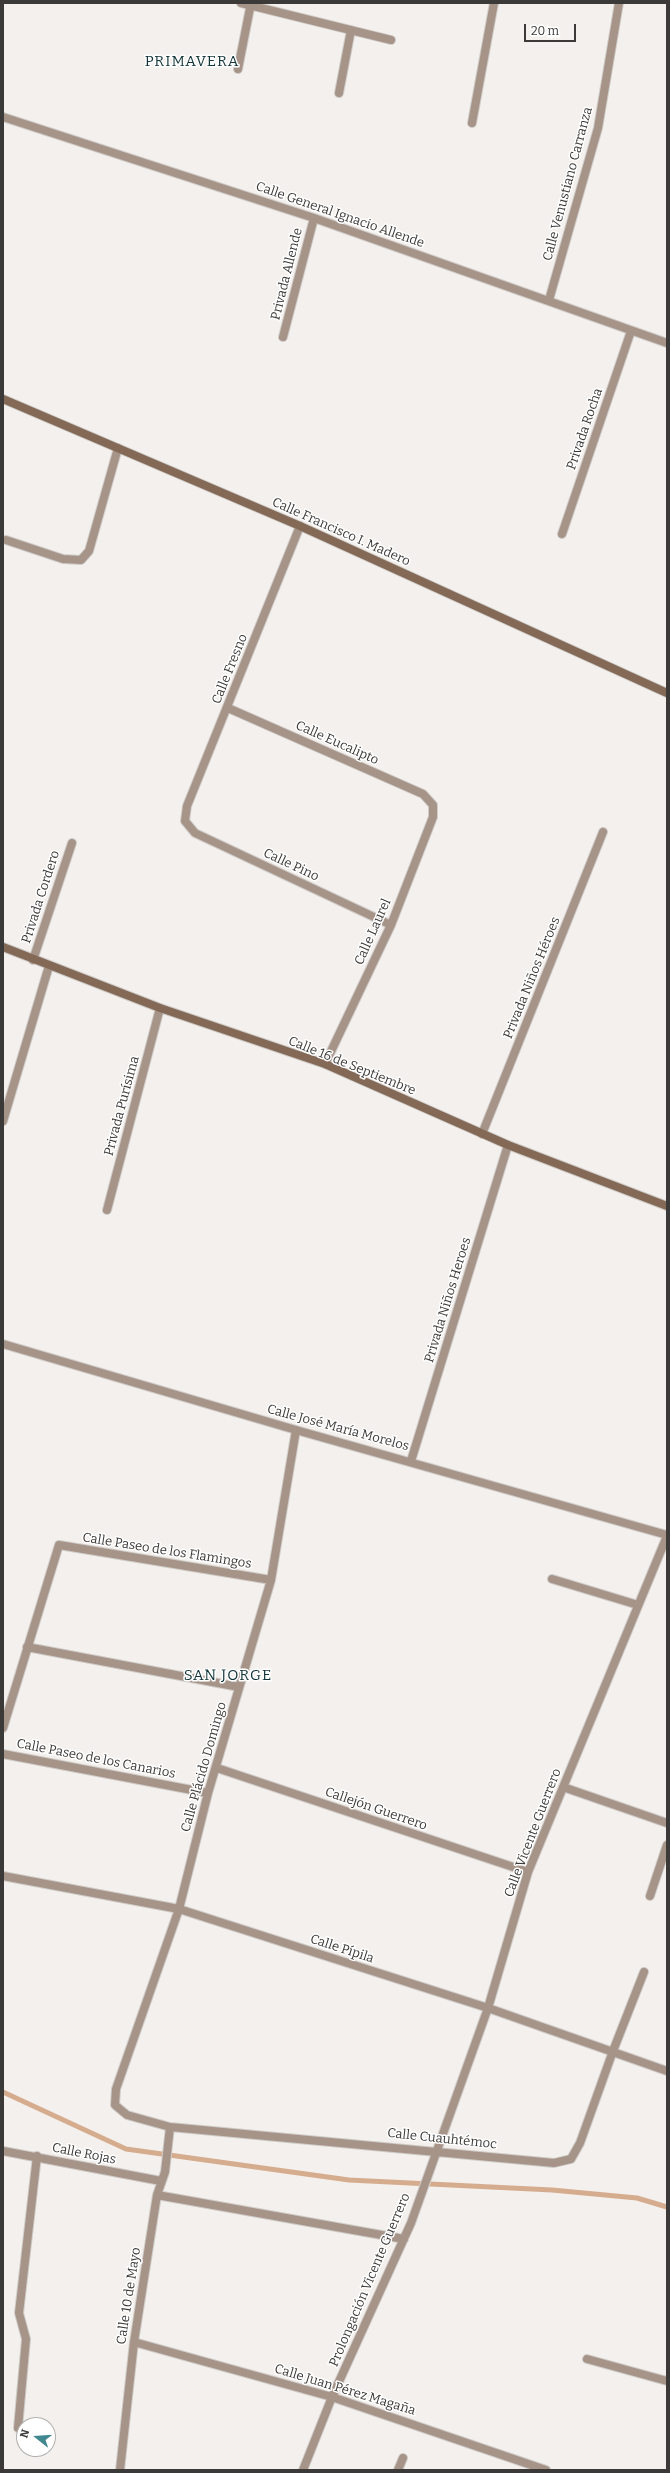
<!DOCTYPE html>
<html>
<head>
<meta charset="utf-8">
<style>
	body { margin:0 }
	#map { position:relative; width:670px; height:2473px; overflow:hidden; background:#f4f0ed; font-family:Bitter,serif }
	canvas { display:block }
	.frame { position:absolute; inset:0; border:4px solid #3c3a39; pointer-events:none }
	.north { position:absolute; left:16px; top:2417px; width:40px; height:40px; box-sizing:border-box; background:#fff; border:1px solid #b1b0b0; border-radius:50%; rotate:287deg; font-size:11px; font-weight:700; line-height:16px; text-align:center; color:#3c3a39 }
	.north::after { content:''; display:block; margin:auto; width:14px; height:18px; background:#418891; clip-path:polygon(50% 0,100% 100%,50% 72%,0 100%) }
	.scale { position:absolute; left:524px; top:24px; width:52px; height:18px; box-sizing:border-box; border:2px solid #3c3a39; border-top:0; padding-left:5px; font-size:12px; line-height:14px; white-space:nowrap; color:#3c3a39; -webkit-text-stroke:3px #fff; paint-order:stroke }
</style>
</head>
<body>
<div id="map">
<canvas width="670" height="2473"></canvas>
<div class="frame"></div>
<div class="north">N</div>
<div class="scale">20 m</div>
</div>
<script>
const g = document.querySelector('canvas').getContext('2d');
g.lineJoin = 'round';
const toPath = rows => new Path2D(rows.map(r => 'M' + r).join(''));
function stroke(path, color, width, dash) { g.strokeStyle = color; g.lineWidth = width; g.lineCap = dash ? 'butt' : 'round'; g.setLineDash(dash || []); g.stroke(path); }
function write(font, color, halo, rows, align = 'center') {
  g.font = font + ' Bitter,serif'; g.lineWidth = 3; g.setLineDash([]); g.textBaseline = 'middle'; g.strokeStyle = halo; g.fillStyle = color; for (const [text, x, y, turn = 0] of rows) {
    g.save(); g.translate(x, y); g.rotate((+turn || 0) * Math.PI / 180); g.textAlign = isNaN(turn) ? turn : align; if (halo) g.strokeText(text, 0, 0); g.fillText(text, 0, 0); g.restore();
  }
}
const stream = toPath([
	[3,2092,126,2149,349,2180,552,2190,637,2198,667,2207]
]);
const lane = toPath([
	[6,540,63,559,81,560,89,551,118,448],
	[613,2051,644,1972]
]);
const street = toPath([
	[241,3,391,40],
	[238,69,251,3],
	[339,93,351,30],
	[3,117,314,218,667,343],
	[472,123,494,3],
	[549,300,598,128,619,3],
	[283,337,314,218],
	[300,526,187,806,185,821,195,833,391,925],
	[562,534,631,331],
	[228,708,423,794,433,805,433,817,391,925,325,1064],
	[33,960,72,843],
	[3,1121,49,966],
	[482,1134,603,832],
	[107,1210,160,1008],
	[3,1344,296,1430,667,1535],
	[296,1430,271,1580,208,1793,179,1909,116,2089,115,2105,127,2115,170,2127,554,2163,571,2159,580,2143,613,2051],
	[411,1461,508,1145],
	[552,1579,638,1605],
	[27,1647,239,1687],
	[3,1728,59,1545,271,1580],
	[3,1754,208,1793],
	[217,1768,528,1872],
	[563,1787,667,1823],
	[3,1876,179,1909,488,2008,667,2071],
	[650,1896,667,1845],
	[3,2151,161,2181],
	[157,2195,404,2239],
	[134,2342,332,2397,546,2470],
	[587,2359,667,2381],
	[18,2428,26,2339,19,2313,37,2156],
	[120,2470,134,2342,157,2195,165,2172,170,2127],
	[303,2470,332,2397,411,2223,488,2008,528,1872,667,1536],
	[398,2470,403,2458]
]);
const secondary = toPath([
	[3,399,300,526,667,693],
	[3,947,160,1008,325,1064,508,1145,667,1206]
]);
const streetNames = [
	["Calle Venustiano Carranza",568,184,-75],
	["Calle General Ignacio Allende",340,215,19],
	["Privada Allende",287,274,-76],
	["Privada Rocha",585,429,-71],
	["Calle Francisco I. Madero",341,532,24],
	["Calle Fresno",230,669,-68],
	["Calle Eucalipto",337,743,24],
	["Calle Pino",291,865,25],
	["Privada Cordero",41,897,-72],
	["Calle Laurel",373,932,-66],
	["Privada Niños Héroes",532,978,-68],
	["Calle 16 de Septiembre",352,1066,22],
	["Privada Purísima",122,1106,-75],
	["Privada Niños Heroes",448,1300,-73],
	["Calle José María Morelos",338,1428,15],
	["Calle Paseo de los Flamingos",167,1551,9],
	["Calle Paseo de los Canarios",96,1759,11],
	["Calle Plácido Domingo",204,1767,-74],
	["Callejón Guerrero",376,1809,19],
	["Calle Vicente Guerrero",533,1833,-69],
	["Calle Pípila",342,1949,18],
	["Calle Cuauhtémoc",442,2139,6],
	["Calle Rojas",84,2154,11],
	["Prolongación Vicente Guerrero",370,2280,-67],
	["Calle 10 de Mayo",129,2296,-81],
	["Calle Juan Pérez Magaña",345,2390,17]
];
const quarterNames = [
	["PRIMAVERA",192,62],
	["SAN JORGE",228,1676]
];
stroke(stream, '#d5ac8e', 5);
stroke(lane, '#cfccc9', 10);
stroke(street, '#cfccc9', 10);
stroke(secondary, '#cfccc9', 10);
stroke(lane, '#a79488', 8);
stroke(street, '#a79488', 8);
stroke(secondary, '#836956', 8);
write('13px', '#3c3a39', '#fff', streetNames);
g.letterSpacing = '1px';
write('15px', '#113438', '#fff', quarterNames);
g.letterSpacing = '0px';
</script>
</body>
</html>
